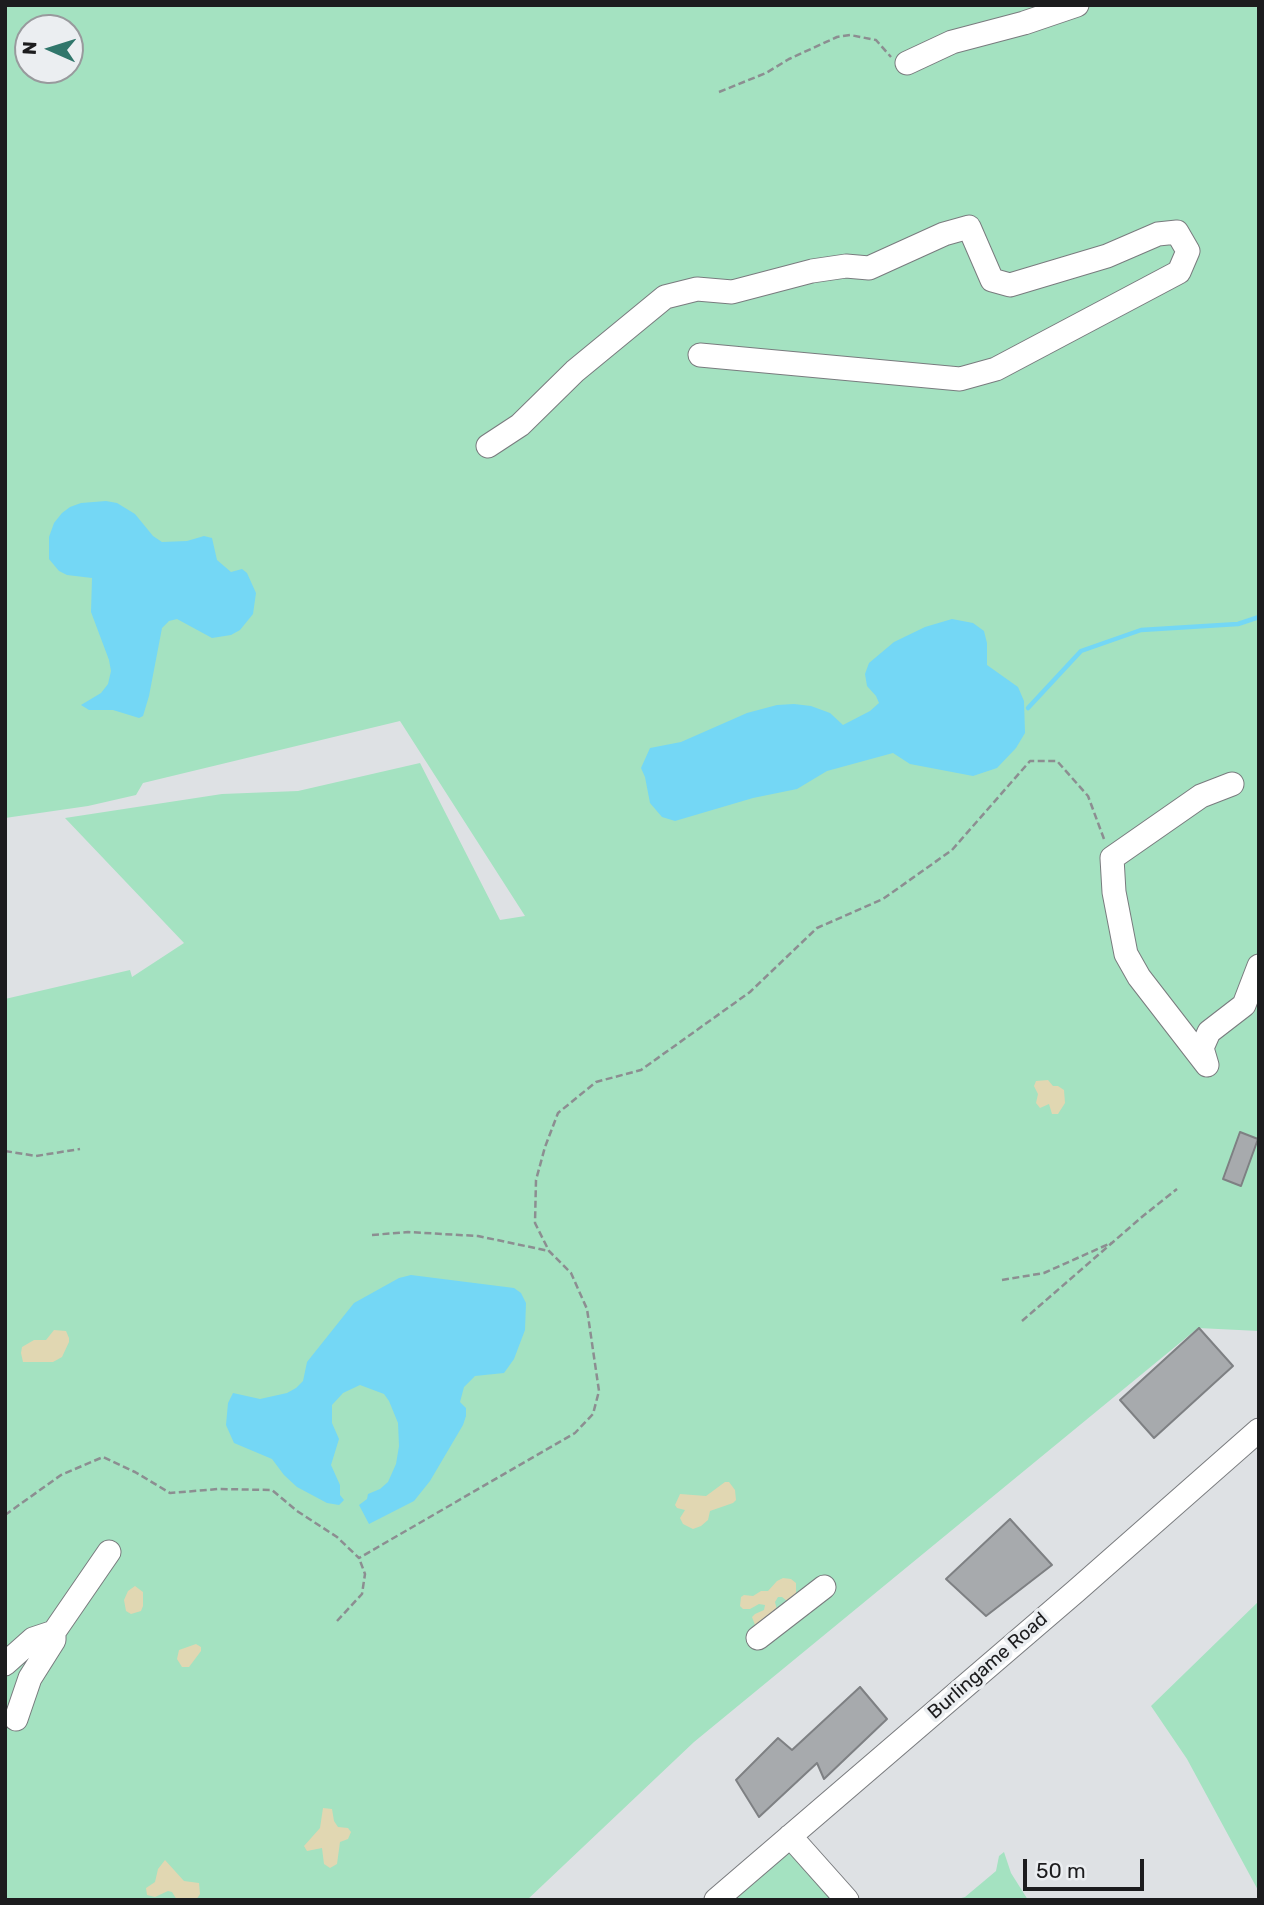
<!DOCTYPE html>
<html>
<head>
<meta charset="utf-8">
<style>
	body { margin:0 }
	#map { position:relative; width:1264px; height:1905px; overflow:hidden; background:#dee1e4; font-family:Rubik,sans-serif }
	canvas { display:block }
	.frame { position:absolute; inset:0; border:7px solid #1c1c1e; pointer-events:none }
	.north { position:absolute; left:14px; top:14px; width:70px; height:70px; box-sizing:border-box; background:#ebeef1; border:2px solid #989a9d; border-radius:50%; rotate:273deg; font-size:19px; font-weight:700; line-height:28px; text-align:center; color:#1c1c1e }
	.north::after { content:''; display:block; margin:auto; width:24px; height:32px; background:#30766b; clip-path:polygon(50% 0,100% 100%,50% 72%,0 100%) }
	.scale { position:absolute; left:1023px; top:1859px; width:121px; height:32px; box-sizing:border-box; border:4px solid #1c1c1e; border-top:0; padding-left:9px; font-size:21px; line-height:24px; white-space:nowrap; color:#1c1c1e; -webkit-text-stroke:5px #ebeef1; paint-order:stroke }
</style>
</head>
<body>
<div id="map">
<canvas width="1264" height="1905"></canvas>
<div class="frame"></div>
<div class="north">N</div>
<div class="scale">50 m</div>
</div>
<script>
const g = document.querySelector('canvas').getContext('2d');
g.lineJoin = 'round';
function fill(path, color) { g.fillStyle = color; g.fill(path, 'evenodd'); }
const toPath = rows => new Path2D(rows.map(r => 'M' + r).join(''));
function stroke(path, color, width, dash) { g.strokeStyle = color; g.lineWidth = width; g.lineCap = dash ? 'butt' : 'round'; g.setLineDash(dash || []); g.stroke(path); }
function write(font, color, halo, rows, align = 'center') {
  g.font = font + ' Rubik,sans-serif'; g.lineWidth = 7; g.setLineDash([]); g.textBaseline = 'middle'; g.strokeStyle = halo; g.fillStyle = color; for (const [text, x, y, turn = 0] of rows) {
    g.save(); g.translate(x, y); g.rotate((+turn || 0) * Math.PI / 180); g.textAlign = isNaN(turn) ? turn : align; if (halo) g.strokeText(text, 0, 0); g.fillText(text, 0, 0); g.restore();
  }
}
const green = toPath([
	[5,5,1259,5,1259,1331,1198,1328,694,1742,527,1900,5,1900,5,999,130,970,132,977,184,943,65,818,222,794,298,791,420,763,500,920,525,916,400,721,143,783,136,795,88,806,5,818],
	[28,28,70,28,70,70,28,70],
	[1259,1601,1259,1892,1187,1759,1151,1706],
	[787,1836,845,1900,716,1900],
	[1004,1852,1011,1873,1028,1900,954,1900,965,1897,996,1871,999,1856]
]);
const sand = toPath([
	[1048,1080,1053,1086,1058,1086,1064,1090,1065,1103,1058,1114,1052,1114,1049,1104,1040,1108,1036,1103,1038,1094,1034,1086,1036,1081],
	[54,1330,66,1331,69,1338,69,1342,62,1357,53,1362,23,1362,21,1353,22,1347,34,1340,46,1340],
	[725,1482,729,1482,735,1490,736,1500,733,1503,710,1511,708,1520,701,1526,693,1529,683,1524,680,1518,685,1510,677,1508,675,1505,680,1494,706,1496],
	[783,1578,791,1579,796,1583,796,1594,788,1602,782,1597,778,1597,775,1602,777,1610,758,1626,755,1625,752,1617,755,1614,764,1610,765,1605,759,1604,750,1609,743,1609,740,1606,741,1597,744,1595,753,1596,761,1591,768,1591,777,1581],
	[135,1586,143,1592,143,1606,141,1611,131,1614,126,1611,124,1600,128,1591],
	[196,1644,201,1647,201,1651,189,1667,182,1667,177,1659,179,1650],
	[323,1808,332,1809,334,1821,338,1827,348,1828,351,1832,348,1839,340,1842,337,1864,330,1868,324,1864,322,1848,307,1851,304,1846,320,1828],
	[165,1860,184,1881,199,1883,200,1894,196,1900,177,1900,172,1892,168,1891,155,1897,147,1895,146,1888,155,1882,158,1869]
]);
const water = toPath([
	[106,501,117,503,135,514,153,536,162,542,187,541,204,536,212,538,217,560,231,572,242,569,247,573,256,593,253,614,240,630,231,635,212,638,177,619,169,621,162,628,149,696,143,716,139,718,113,710,89,710,81,705,101,693,108,684,111,671,109,660,91,612,92,578,67,575,59,571,49,559,49,537,54,523,62,513,70,507,81,503],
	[952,619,973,623,984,631,987,643,987,665,1018,687,1024,701,1025,733,1016,748,997,768,973,776,910,764,893,753,827,771,797,789,753,798,675,821,662,817,650,803,645,777,641,768,650,748,681,742,747,713,777,705,794,704,811,706,830,713,843,725,870,711,879,703,876,696,867,686,865,674,869,663,894,642,925,627],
	[411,1275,514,1288,521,1293,526,1303,525,1330,514,1359,504,1373,475,1376,464,1387,460,1402,466,1408,466,1416,463,1425,430,1481,414,1501,369,1524,359,1505,367,1499,368,1494,380,1489,388,1482,396,1464,399,1446,398,1423,389,1401,384,1394,360,1385,343,1393,332,1405,332,1423,339,1439,331,1465,340,1485,340,1495,344,1500,339,1505,327,1503,297,1487,284,1475,272,1459,234,1443,226,1425,228,1403,233,1393,260,1399,287,1393,296,1388,303,1381,307,1362,354,1303,399,1278]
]);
const stream = toPath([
	[1028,708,1081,651,1141,630,1238,624,1259,617]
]);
const building = toPath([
	[1240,1132,1258,1139,1241,1186,1223,1179,1240,1132],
	[1199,1328,1233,1366,1154,1438,1120,1400,1199,1328],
	[1010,1519,1052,1565,986,1616,946,1579,1010,1519],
	[860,1687,887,1719,824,1779,817,1763,759,1817,736,1780,778,1738,792,1750,860,1687]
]);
const path = toPath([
	[719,92,766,73,789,59,837,37,850,35,876,40,891,57],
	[5,1151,36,1156,80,1149],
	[372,1235,408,1232,478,1236,549,1251],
	[1002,1280,1044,1273,1111,1243],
	[1022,1321,1143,1216,1177,1189],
	[5,1515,61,1475,103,1457,135,1472,170,1493,218,1489,272,1490,297,1511,337,1537,359,1558,575,1433,593,1414,599,1391,587,1309,571,1273,549,1251,535,1223,536,1180,545,1147,558,1113,596,1082,641,1070,750,992,817,928,883,899,952,850,1030,761,1057,761,1088,796,1104,839],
	[337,1621,362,1594,365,1574,359,1558]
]);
const minor = toPath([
	[907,63,952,42,1024,23,1077,5],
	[488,446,520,425,575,371,665,297,697,289,732,292,812,271,846,266,869,268,944,234,969,227,992,280,1010,285,1107,256,1158,234,1177,232,1188,251,1179,272,996,369,960,379,700,355],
	[1207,1065,1139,977,1126,954,1114,892,1112,858,1201,796,1232,784],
	[1207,1065,1202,1048,1209,1032,1244,1005,1259,966],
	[758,1638,824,1587],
	[5,1664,33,1639,54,1632],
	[16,1719,30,1678,54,1640,54,1632,109,1552],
	[790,1836,847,1900],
	[716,1900,1076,1591,1259,1430]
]);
const streetNames = [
	["Burlingame Road",988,1666,-41]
];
fill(green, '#a4e2c1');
fill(sand, '#e1d7b2');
fill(water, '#74d7f5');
stroke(stream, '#74d7f5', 4.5);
fill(building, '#a7aaad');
stroke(building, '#7e8083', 2);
stroke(minor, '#797b7e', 25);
stroke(path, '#8c8e91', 2.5, [7, 3.5]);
stroke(minor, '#fff', 23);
write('19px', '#1c1c1e', '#ebeef1', streetNames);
</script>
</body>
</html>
